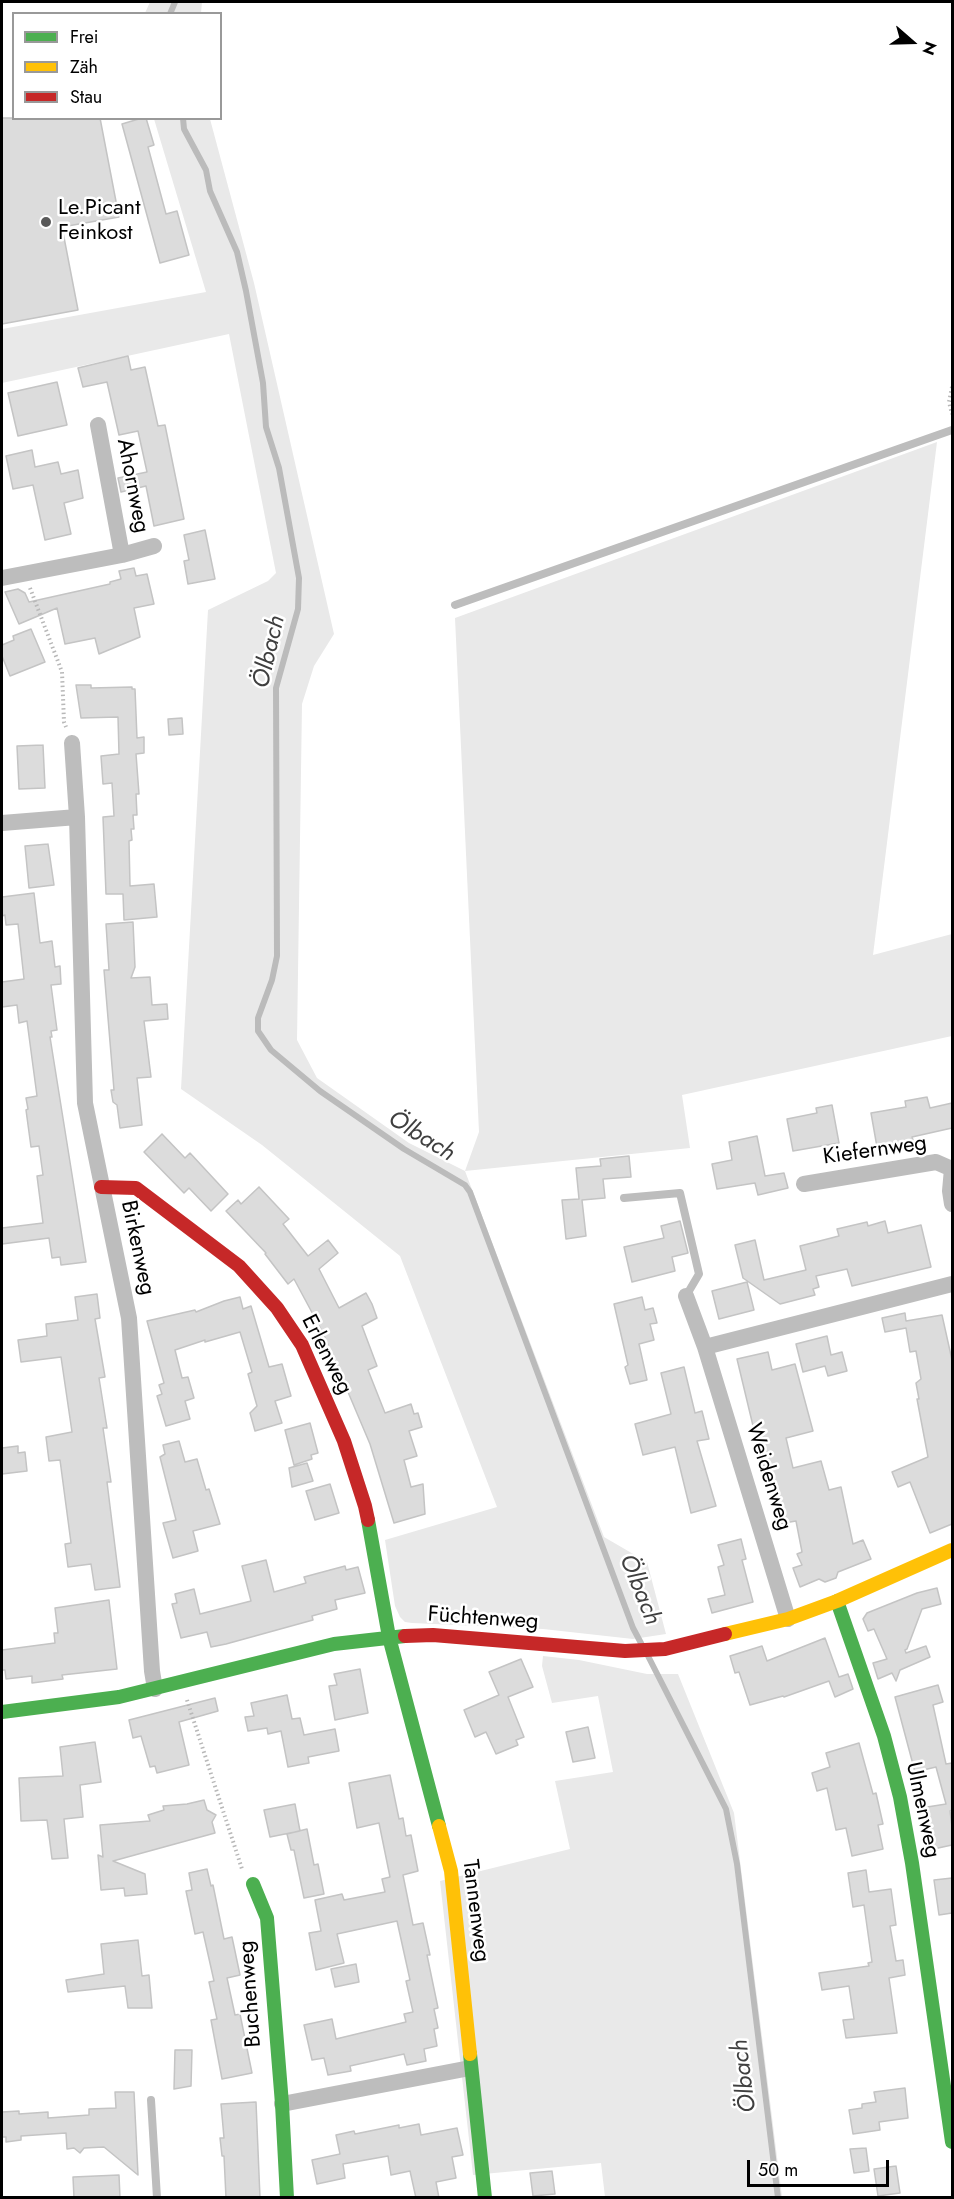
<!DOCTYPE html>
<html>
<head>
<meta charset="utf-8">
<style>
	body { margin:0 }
	#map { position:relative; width:954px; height:2199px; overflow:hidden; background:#fff; font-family:Jost,sans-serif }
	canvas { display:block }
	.frame { position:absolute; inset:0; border:3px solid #000; pointer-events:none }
	.legend { position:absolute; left:12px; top:12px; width:210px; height:108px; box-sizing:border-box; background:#fff; border:2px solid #999; margin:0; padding:8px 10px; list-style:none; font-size:18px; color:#000 }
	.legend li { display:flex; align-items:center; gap:12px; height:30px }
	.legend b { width:30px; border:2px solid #999 }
	.north { position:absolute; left:882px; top:12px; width:60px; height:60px; -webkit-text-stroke:4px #fff; paint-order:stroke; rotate:110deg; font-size:16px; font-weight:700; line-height:24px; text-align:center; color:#000 }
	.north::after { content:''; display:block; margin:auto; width:21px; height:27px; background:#000; clip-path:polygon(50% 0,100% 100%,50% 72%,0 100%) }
	.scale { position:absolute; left:747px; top:2160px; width:142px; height:27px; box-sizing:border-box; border:3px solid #000; border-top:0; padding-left:8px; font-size:18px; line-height:21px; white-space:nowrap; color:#000; -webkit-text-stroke:4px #fff; paint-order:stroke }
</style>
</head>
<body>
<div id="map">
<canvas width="954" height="2199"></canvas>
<div class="frame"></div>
<ul class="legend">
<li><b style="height:8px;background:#4caf50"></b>Frei</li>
<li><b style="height:8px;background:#ffc107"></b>Zäh</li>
<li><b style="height:8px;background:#c62828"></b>Stau</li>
</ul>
<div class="north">N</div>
<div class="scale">50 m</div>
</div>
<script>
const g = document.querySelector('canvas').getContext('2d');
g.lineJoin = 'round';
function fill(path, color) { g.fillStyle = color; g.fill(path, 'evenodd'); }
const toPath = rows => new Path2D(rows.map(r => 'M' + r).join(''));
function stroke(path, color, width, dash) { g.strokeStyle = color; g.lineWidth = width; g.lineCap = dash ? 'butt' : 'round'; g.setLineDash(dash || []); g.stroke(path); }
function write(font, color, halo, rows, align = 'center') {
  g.font = font + ' Jost,sans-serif'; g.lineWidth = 5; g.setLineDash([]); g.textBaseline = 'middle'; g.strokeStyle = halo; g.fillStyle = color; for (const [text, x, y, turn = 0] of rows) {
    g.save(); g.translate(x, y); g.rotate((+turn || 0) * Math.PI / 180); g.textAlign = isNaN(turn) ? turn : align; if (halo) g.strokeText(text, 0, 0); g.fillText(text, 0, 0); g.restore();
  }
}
const green = toPath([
	[150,2,202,2,201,13,145,13],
	[154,119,210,119,254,283,334,634,314,666,302,704,297,1040,317,1078,409,1143,465,1171,479,1132,455,618,937,442,873,955,952,934,952,1036,682,1095,690,1148,465,1171,604,1537,647,1562,666,1634,633,1639,543,1629,412,1623,405,1622,400,1617,395,1606,385,1540,497,1507,400,1256,262,1145,181,1089,208,610,268,581,276,573,229,334,2,383,2,329,206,292],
	[543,1656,579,1660,647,1674,678,1674,734,1813,782,2197,605,2197,601,2163,473,2175,440,1881,570,1849,555,1781,613,1772,598,1696,552,1703,542,1666]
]);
const stream = toPath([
	[170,14,175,2],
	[183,118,184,129,206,170,210,191,237,252,246,291,263,383,266,427,279,468,299,578,298,609,276,688,277,956,272,980,258,1018,258,1031,271,1050,320,1091,404,1149,465,1185,470,1192,633,1628,642,1645],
	[647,1654,726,1809,737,1864,778,2198]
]);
const building = toPath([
	[2,118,100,118,119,217,62,227,78,310,2,324,2,118],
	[142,118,146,118,154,145,148,147,166,214,177,211,189,255,160,263,122,124,142,118],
	[128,356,131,370,145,367,158,426,165,425,184,519,154,526,146,486,121,492,118,478,147,472,138,431,119,435,107,382,83,387,78,368,128,356],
	[57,382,67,425,18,436,8,393,57,382],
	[32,450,35,467,58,462,61,474,78,470,83,498,64,503,71,534,45,540,33,485,13,489,6,456,32,450],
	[205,530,215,579,188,584,184,561,189,560,184,535,205,530],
	[134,568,136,576,147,574,154,604,134,608,140,637,99,654,95,638,65,644,57,608,19,624,5,592,18,589,25,593,29,602,110,584,110,582,121,579,119,571,134,568],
	[31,629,45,662,10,676,2,656,2,645,14,640,13,636,31,629],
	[76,685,91,685,91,688,132,687,132,689,135,689,137,738,144,737,144,753,136,754,139,794,136,794,137,815,133,815,134,829,131,829,132,840,129,841,130,886,154,884,157,917,124,920,123,894,106,894,103,817,114,816,112,783,103,784,101,756,119,754,118,717,81,718,76,685],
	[182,718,183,734,169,735,168,719,182,718],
	[43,745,45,788,19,789,17,746,43,745],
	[48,844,54,885,29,888,25,846,48,844],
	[34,893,40,943,52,941,55,967,60,966,61,984,51,985,57,1030,51,1031,52,1037,50,1037,86,1262,61,1265,60,1257,52,1258,49,1238,2,1244,2,1228,43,1223,37,1176,43,1175,39,1146,31,1147,26,1110,28,1109,26,1098,37,1096,27,1021,19,1023,17,1005,2,1007,2,982,24,979,18,924,6,925,5,915,2,916,2,897,34,893],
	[133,922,135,967,131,978,150,977,152,1005,167,1004,168,1019,144,1021,151,1077,137,1078,142,1125,120,1128,117,1105,113,1102,111,1090,114,1090,104,970,109,970,106,924,133,922],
	[927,1097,930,1108,952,1103,952,1128,912,1137,913,1140,877,1147,871,1113,906,1107,905,1101,927,1097],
	[832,1105,839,1143,793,1151,787,1119,817,1113,816,1108,832,1105],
	[162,1134,185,1158,190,1153,228,1194,211,1211,189,1188,184,1193,144,1152,162,1134],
	[757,1136,765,1176,784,1173,788,1188,758,1195,755,1183,717,1189,712,1164,732,1160,729,1142,757,1136],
	[629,1156,631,1177,603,1179,605,1198,582,1200,586,1236,566,1239,562,1200,579,1199,576,1168,601,1166,600,1159,629,1156],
	[259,1187,289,1219,283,1224,308,1256,328,1240,338,1253,319,1269,339,1308,366,1293,372,1304,377,1318,362,1326,377,1366,368,1370,385,1413,411,1404,414,1414,418,1413,422,1427,409,1431,417,1456,404,1460,411,1487,423,1484,425,1514,394,1523,370,1444,323,1333,294,1279,288,1284,265,1254,266,1253,226,1211,238,1200,241,1204,259,1187],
	[680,1221,688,1253,672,1257,675,1271,632,1282,624,1247,664,1238,661,1226,680,1221],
	[885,1221,888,1233,921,1225,931,1267,852,1286,847,1269,816,1276,819,1287,813,1289,815,1295,780,1304,743,1278,735,1245,755,1240,764,1280,806,1270,800,1246,839,1236,837,1229,867,1222,868,1226,885,1221],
	[747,1282,754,1310,719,1319,712,1291,747,1282],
	[97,1294,100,1318,95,1319,105,1377,99,1378,107,1428,103,1428,111,1482,107,1482,120,1587,95,1590,91,1564,68,1567,65,1544,71,1543,60,1460,49,1461,46,1437,72,1432,61,1357,21,1362,18,1340,47,1336,46,1324,78,1320,75,1297,97,1294],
	[240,1297,243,1309,251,1306,269,1367,282,1364,291,1396,275,1401,282,1423,255,1431,250,1413,257,1406,248,1374,252,1372,240,1332,205,1342,205,1340,175,1350,182,1378,188,1377,194,1398,185,1401,190,1419,166,1426,157,1396,162,1394,159,1385,164,1383,147,1321,195,1310,196,1312,224,1301,240,1297],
	[642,1297,645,1310,653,1308,657,1323,650,1324,654,1340,639,1344,647,1380,630,1384,625,1367,628,1365,614,1304,642,1297],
	[905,1313,906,1321,942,1315,952,1360,952,1524,930,1533,910,1482,898,1487,892,1472,928,1457,917,1399,919,1399,916,1383,921,1379,916,1351,910,1352,906,1328,885,1332,882,1318,905,1313],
	[827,1336,831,1355,842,1352,847,1371,828,1376,825,1366,803,1372,796,1344,827,1336],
	[768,1352,772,1370,795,1364,813,1431,786,1438,793,1468,821,1461,829,1490,841,1487,853,1544,863,1540,871,1559,838,1572,836,1578,825,1582,819,1579,800,1587,793,1568,802,1565,797,1554,802,1552,796,1521,778,1524,770,1472,765,1473,756,1429,754,1430,737,1359,768,1352],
	[684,1367,695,1413,702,1411,709,1439,697,1441,716,1506,691,1513,675,1447,643,1455,635,1424,671,1414,661,1373,684,1367],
	[310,1423,318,1453,311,1455,312,1459,294,1465,285,1430,310,1423],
	[179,1441,185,1462,197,1459,206,1490,209,1489,220,1524,193,1531,198,1551,173,1558,163,1523,176,1520,160,1457,165,1454,163,1445,179,1441],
	[18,1446,18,1453,25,1452,27,1471,2,1474,2,1448,18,1446],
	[307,1463,313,1481,292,1487,289,1468,307,1463],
	[330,1484,339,1513,315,1520,306,1491,330,1484],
	[741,1539,746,1559,742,1560,753,1602,712,1613,708,1599,725,1595,718,1567,724,1565,718,1545,741,1539],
	[266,1560,274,1592,306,1583,304,1577,345,1566,346,1570,358,1567,365,1593,335,1600,337,1609,312,1616,313,1620,226,1644,211,1647,207,1632,181,1638,172,1604,177,1603,175,1594,194,1589,200,1614,251,1601,242,1566,266,1560],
	[937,1588,941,1604,922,1609,907,1649,905,1650,906,1653,926,1646,930,1657,900,1670,896,1681,892,1673,878,1679,873,1663,887,1659,874,1629,868,1631,863,1619,867,1613,917,1593,937,1588],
	[109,1600,117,1669,62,1675,63,1679,32,1683,32,1676,6,1679,5,1670,2,1670,2,1650,55,1643,54,1633,58,1633,55,1608,109,1600],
	[825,1638,839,1677,848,1674,853,1689,835,1697,829,1681,784,1697,783,1696,750,1705,739,1672,735,1673,730,1656,762,1646,767,1661,825,1638],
	[521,1659,533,1687,508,1697,524,1737,516,1740,518,1745,496,1754,486,1732,475,1737,464,1710,499,1695,489,1672,521,1659],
	[360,1669,368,1713,335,1720,329,1686,337,1685,334,1674,360,1669],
	[938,1685,943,1702,933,1705,946,1764,952,1763,952,1810,950,1811,952,1827,952,1845,929,1850,921,1808,946,1804,936,1767,915,1772,895,1697,938,1685],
	[287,1695,292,1719,300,1718,304,1735,335,1729,339,1751,308,1757,309,1763,288,1767,281,1731,268,1734,267,1728,248,1731,245,1717,254,1716,251,1703,287,1695],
	[215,1698,218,1711,179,1722,189,1765,157,1773,155,1766,150,1767,141,1736,133,1738,129,1720,215,1698],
	[588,1727,595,1758,573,1762,566,1732,588,1727],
	[95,1742,101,1782,80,1785,83,1817,64,1819,68,1858,52,1859,47,1820,21,1821,19,1778,63,1776,60,1747,95,1742],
	[859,1743,873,1794,876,1793,883,1824,878,1825,883,1849,852,1856,846,1828,836,1830,827,1788,817,1791,812,1773,830,1767,826,1753,859,1743],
	[390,1775,399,1819,403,1818,406,1836,411,1835,418,1871,403,1875,413,1925,423,1923,430,1955,427,1955,438,2008,434,2009,438,2028,434,2029,437,2046,424,2049,426,2061,407,2065,404,2054,350,2066,351,2071,328,2075,324,2058,312,2060,304,2025,332,2019,336,2039,406,2022,404,2014,413,2012,406,1981,410,1980,397,1921,337,1934,344,1963,316,1970,309,1933,321,1931,315,1900,342,1894,344,1900,385,1892,382,1879,390,1877,379,1823,357,1828,349,1783,390,1775],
	[204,1800,207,1810,216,1815,212,1822,215,1833,113,1861,145,1874,147,1894,125,1896,124,1888,101,1890,98,1855,103,1857,100,1825,150,1821,148,1815,164,1810,163,1806,187,1804,204,1800],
	[295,1804,300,1831,270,1837,264,1810,295,1804],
	[307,1829,314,1865,318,1864,324,1894,304,1898,294,1850,291,1850,287,1834,307,1829],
	[207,1869,211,1886,213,1885,224,1939,232,1937,240,1975,227,1978,235,2015,240,2014,252,2073,222,2079,211,2020,217,2019,209,1982,214,1981,203,1932,195,1934,186,1891,192,1890,189,1873,207,1869],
	[866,1870,869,1892,891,1889,896,1925,890,1926,896,1961,903,1960,905,1975,889,1978,897,2033,846,2038,843,2020,854,2019,849,1986,822,1990,819,1973,869,1966,868,1963,872,1962,864,1905,853,1907,848,1873,866,1870],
	[952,1878,952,1913,939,1915,934,1880,952,1878],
	[138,1940,142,1976,149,1975,152,2008,128,2008,125,1986,68,1992,66,1980,104,1974,101,1944,138,1940],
	[356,1964,359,1982,335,1987,331,1969,356,1964],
	[175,2050,192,2050,191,2086,174,2089,175,2050],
	[905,2088,908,2118,879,2122,880,2130,853,2134,849,2110,862,2108,862,2104,876,2102,874,2092,905,2088],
	[115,2092,134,2092,138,2175,104,2147,84,2148,80,2153,74,2148,67,2149,66,2133,21,2136,21,2140,6,2142,6,2137,2,2137,2,2112,19,2111,19,2114,48,2112,48,2118,89,2115,89,2109,116,2108,115,2092],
	[256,2102,260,2198,226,2198,224,2156,222,2156,220,2138,224,2138,221,2104,256,2102],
	[419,2124,421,2135,457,2128,463,2155,452,2157,456,2178,436,2182,439,2198,416,2198,410,2171,391,2175,388,2156,343,2164,345,2178,317,2184,312,2160,340,2154,336,2135,354,2131,355,2134,399,2125,399,2128,419,2124],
	[866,2148,869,2171,854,2173,850,2149,866,2148],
	[896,2166,900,2193,878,2196,874,2169,896,2166],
	[552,2171,555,2194,533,2196,530,2173,552,2171],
	[119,2175,120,2198,74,2198,73,2177,119,2175]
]);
const path = toPath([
	[952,387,949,402,952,414],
	[30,588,62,672,64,722,66,727],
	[187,1700,242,1869]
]);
const lane = toPath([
	[455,605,952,430],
	[624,1198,680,1193,699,1274,686,1296],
	[151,2100,157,2198]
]);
const street = toPath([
	[98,425,122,555],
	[2,578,122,555,154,546],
	[72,743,77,817,85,1103,129,1318,152,1671,155,1689],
	[2,823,77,817],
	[952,1169,950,1191,952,1204],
	[804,1184,936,1162,952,1169],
	[686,1296,705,1347,788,1619],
	[705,1347,952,1284],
	[282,2104,470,2068]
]);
const fast = toPath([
	[368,1520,389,1637,439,1826],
	[837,1601,884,1736,900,1797,912,1863,952,2142],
	[2,1712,119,1697,334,1644,405,1636],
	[253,1884,267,1918,282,2104,287,2198],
	[470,2054,485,2198]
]);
const slow = toPath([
	[725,1634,788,1619,837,1601,952,1550],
	[439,1826,451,1871,470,2054]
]);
const jam = toPath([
	[101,1187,136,1188,239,1266,277,1308,302,1345,344,1441,365,1506,368,1520],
	[405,1636,433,1635,625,1651,665,1649,725,1634]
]);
const markers = [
	[46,222,6,"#595959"]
];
const poiNames = [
	["Le.Picant",58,209],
	["Feinkost",58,234]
];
const streetNames = [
	["Ahornweg",132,486,79],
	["Kiefernweg",875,1151,-8],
	["Birkenweg",137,1248,78],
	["Erlenweg",326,1355,63],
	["Weidenweg",768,1477,73],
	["Füchtenweg",483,1619,4],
	["Ulmenweg",922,1810,78],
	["Tannenweg",475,1911,83],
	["Buchenweg",251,1994,-94]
];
const waterNames = [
	["Ölbach",270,652,-77],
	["Ölbach",421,1137,32],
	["Ölbach",639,1590,68],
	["Ölbach",745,2076,-97]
];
fill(green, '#e9e9e9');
stroke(stream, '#bbb', 6);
fill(building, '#dcdcdc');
stroke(building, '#c4c4c4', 1.5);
stroke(path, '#b8b8b8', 4, [1.5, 3]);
stroke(lane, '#bdbdbd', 8);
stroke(street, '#bdbdbd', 16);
stroke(fast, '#4caf50', 14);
stroke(slow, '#ffc107', 14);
stroke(jam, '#c62828', 14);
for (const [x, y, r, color] of markers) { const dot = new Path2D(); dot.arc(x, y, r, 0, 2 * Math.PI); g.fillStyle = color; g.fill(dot); stroke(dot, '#fff', 2); }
write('22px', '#000', '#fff', poiNames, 'left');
write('22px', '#000', '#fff', streetNames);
write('italic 24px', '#3f3f3f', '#fff', waterNames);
</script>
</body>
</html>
